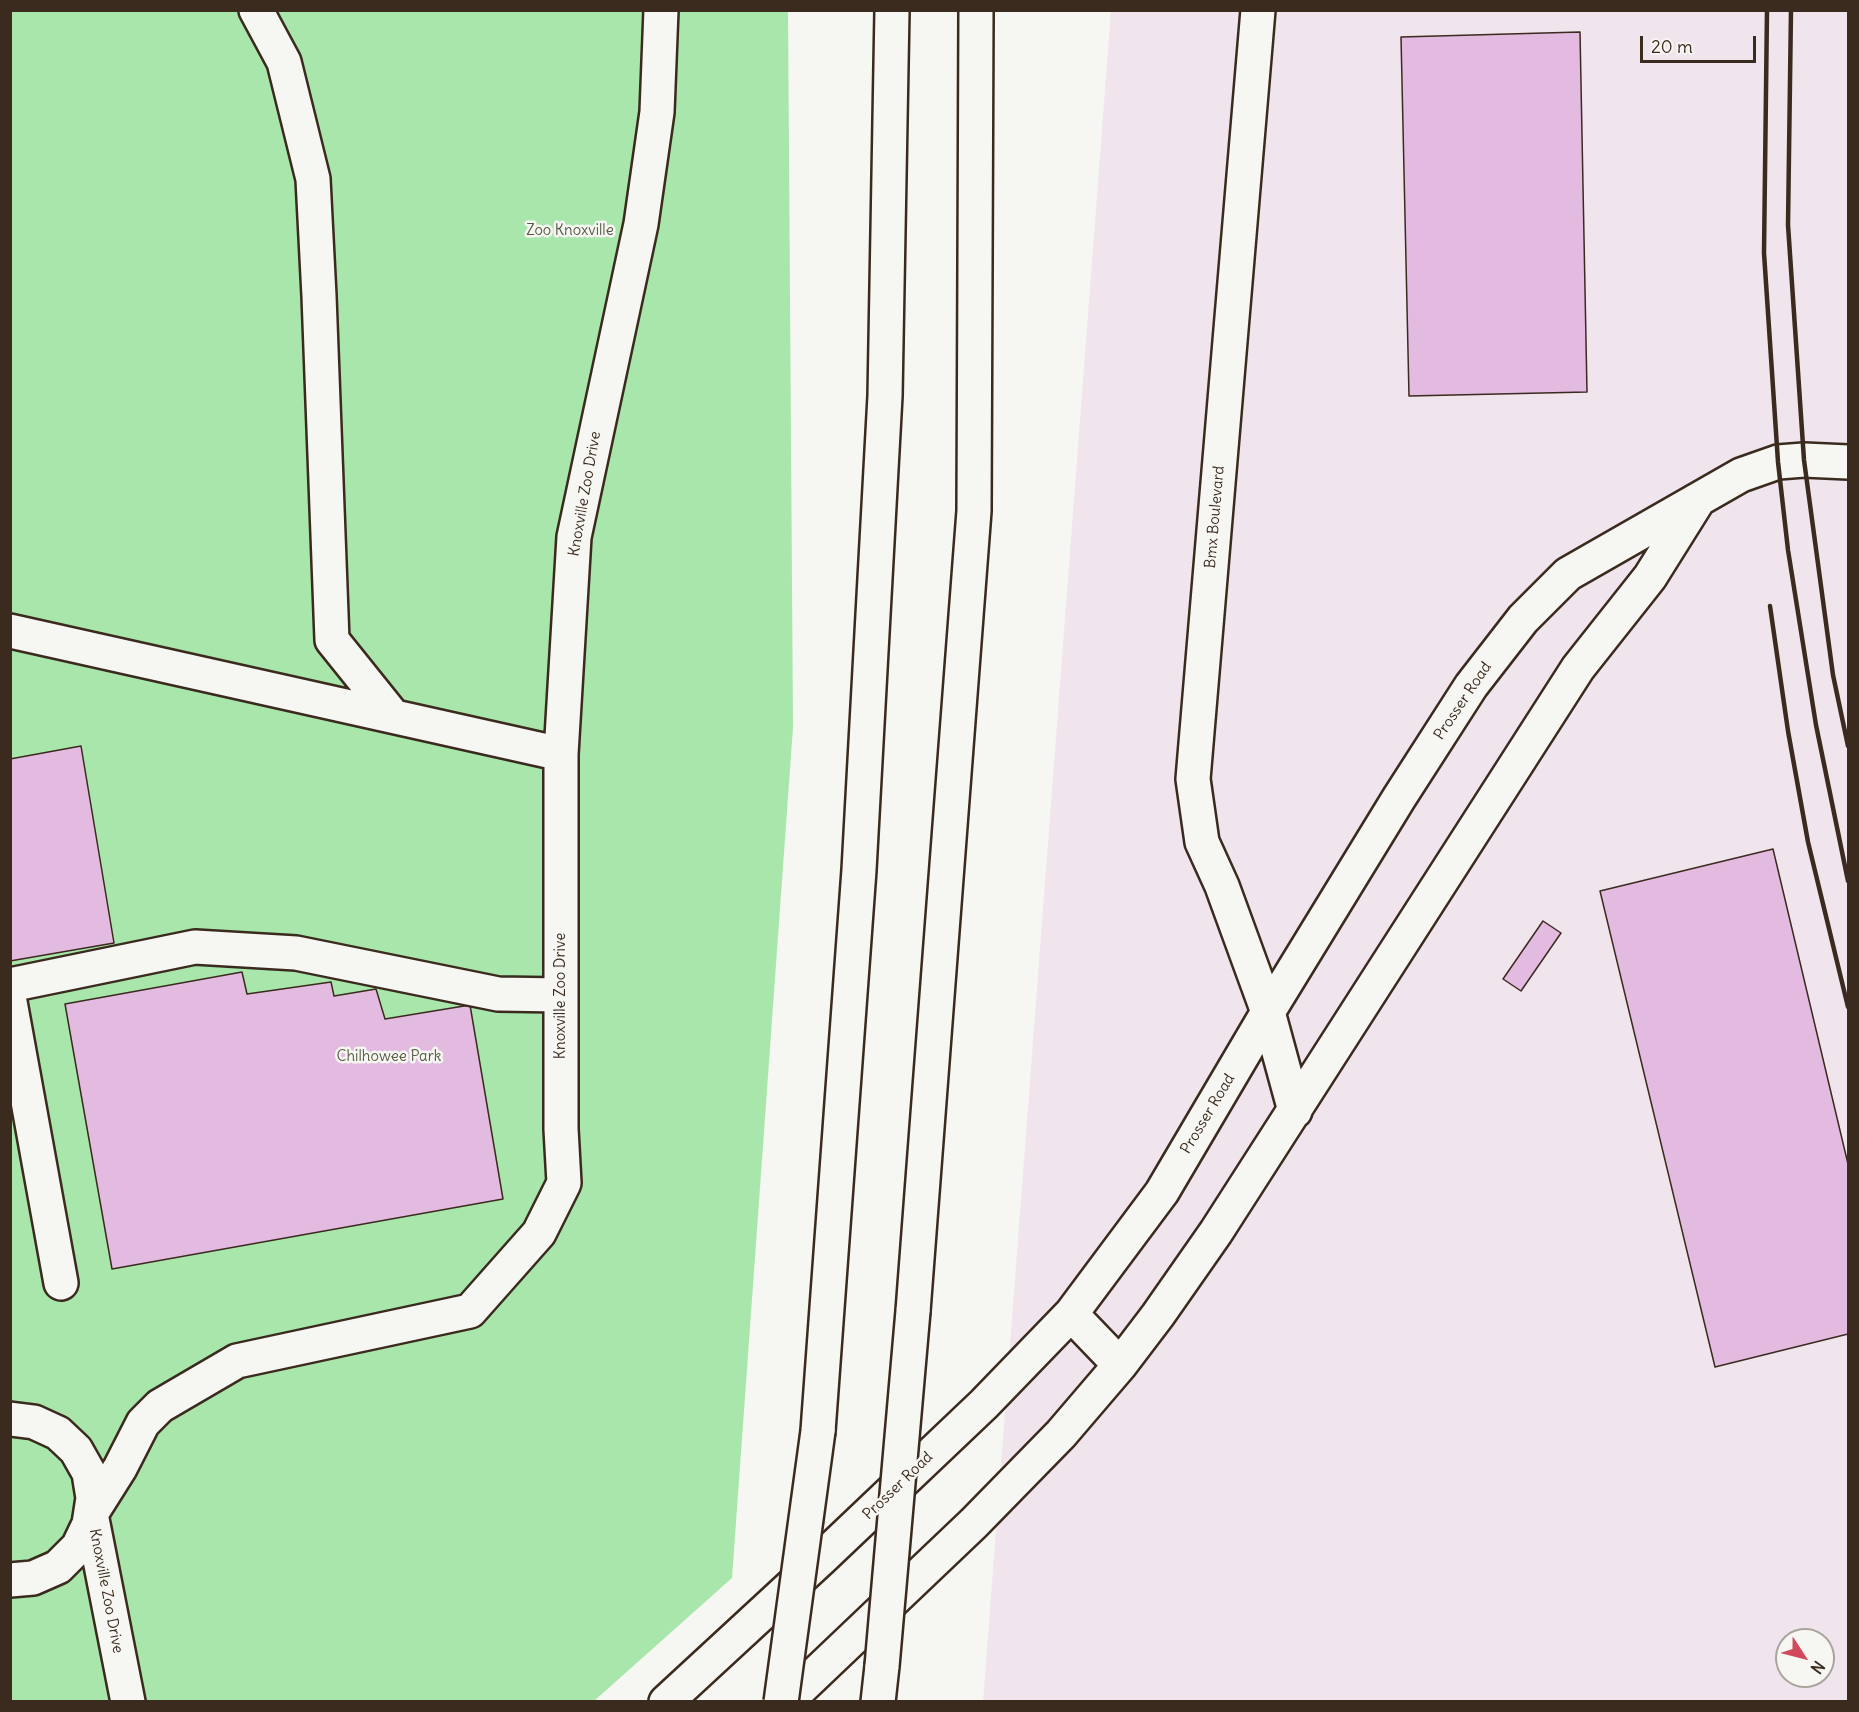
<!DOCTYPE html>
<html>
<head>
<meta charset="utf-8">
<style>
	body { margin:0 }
	#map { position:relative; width:1859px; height:1712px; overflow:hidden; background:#f6f6f2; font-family:Delius,sans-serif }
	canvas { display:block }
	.frame { position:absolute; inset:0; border:12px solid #3b2a1e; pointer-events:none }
	.north { position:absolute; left:1775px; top:1628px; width:60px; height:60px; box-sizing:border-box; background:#f6f6f2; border:2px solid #aba49d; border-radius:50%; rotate:126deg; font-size:16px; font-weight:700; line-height:24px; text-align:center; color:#3b2a1e }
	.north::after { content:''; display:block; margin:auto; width:21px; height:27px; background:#d1495b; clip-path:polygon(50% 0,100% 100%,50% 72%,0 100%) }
	.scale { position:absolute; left:1640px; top:36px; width:116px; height:27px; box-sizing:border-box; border:3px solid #3b2a1e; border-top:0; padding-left:8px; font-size:18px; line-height:21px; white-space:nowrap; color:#3b2a1e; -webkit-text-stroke:4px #f6f6f2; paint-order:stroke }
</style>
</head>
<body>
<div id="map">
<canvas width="1859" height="1712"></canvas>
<div class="frame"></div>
<div class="north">N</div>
<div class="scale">20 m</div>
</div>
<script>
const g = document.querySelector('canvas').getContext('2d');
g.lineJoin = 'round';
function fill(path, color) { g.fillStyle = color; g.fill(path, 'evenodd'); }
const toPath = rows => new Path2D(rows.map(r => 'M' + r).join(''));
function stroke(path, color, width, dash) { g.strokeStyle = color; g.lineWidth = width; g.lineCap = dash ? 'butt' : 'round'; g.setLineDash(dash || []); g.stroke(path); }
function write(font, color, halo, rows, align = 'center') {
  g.font = font + ' Delius,sans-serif'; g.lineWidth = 5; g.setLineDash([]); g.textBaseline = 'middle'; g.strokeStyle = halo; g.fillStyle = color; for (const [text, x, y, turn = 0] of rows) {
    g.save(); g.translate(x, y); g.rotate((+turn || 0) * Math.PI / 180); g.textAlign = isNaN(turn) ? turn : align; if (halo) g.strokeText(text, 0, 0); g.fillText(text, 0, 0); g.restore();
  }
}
const built = toPath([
	[1111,11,1848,11,1848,1701,983,1702],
	[1787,1640,1823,1640,1823,1676,1787,1676]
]);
const green = toPath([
	[11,11,788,11,793,727,732,1578,594,1701,11,1702]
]);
const building = toPath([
	[1580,32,1587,392,1409,396,1401,37,1580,32],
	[81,746,114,943,10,961,10,759,81,746],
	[1773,849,1848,1164,1848,1334,1715,1367,1600,891,1773,849],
	[1543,921,1561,933,1521,991,1503,979,1543,921],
	[242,972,247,994,331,982,334,996,376,989,385,1019,470,1005,503,1199,112,1269,65,1004,242,972]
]);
const minor = toPath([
	[256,10,284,62,313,179,319,296,332,640,393,716],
	[1258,10,1193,779,1202,842,1222,886,1268,1012,1295,1111],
	[10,631,561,754],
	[10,985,195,947,296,953,498,994,561,995],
	[10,1002,61,1283],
	[1071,1314,1120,1365],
	[10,1419,34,1422,58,1433,76,1450,89,1473,93,1498,89,1524,78,1547,58,1567,33,1578,10,1580],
	[128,1702,91,1514,120,1468,143,1423,160,1406,237,1361,470,1311,539,1233,564,1183,561,1129,561,754,574,537,641,224,657,112,661,10],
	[666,1702,823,1557,984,1404,1071,1314,1162,1192,1268,1012,1399,798,1471,686,1523,619,1568,574,1741,475,1778,462,1804,460,1848,462],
	[786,1702,974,1523,1061,1434,1120,1365,1158,1315,1216,1232,1578,668,1650,577,1697,502]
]);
const highway = toPath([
	[913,1311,974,511,976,10],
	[818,1431,859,870,885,396,892,10],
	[878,1702,882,1666]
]);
const rail = toPath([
	[1767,10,1764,253,1778,462,1788,550,1816,725,1848,881],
	[1791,10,1788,225,1804,460,1833,675,1848,746],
	[1770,606,1788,731,1808,842,1848,1007]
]);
const highwayBridge = toPath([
	[882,1666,913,1311],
	[781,1702,818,1431]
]);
const parkNames = [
	["Zoo Knoxville",570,231],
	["Chilhowee Park",389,1057]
];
const streetNames = [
	["Knoxville Zoo Drive",585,494,-80],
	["Bmx Boulevard",1215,517,-85],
	["Prosser Road",1463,701,-56],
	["Knoxville Zoo Drive",561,996,-90],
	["Prosser Road",1208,1114,-59],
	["Prosser Road",898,1486,-44],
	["Knoxville Zoo Drive",106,1591,79]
];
fill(built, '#f0e4ed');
fill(green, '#a9e6ac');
fill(building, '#e3bae0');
stroke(building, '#3b2a1e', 1.5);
stroke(minor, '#3b2a1e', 38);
stroke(highway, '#3b2a1e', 38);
stroke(minor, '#f6f6f2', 33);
stroke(highway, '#f6f6f2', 33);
stroke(rail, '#3b2a1e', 4.5);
stroke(highwayBridge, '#3b2a1e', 38, []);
stroke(highwayBridge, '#f6f6f2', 33);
write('15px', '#565942', '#f6f6f2', parkNames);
write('15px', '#3b2a1e', '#f6f6f2', streetNames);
</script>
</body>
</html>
